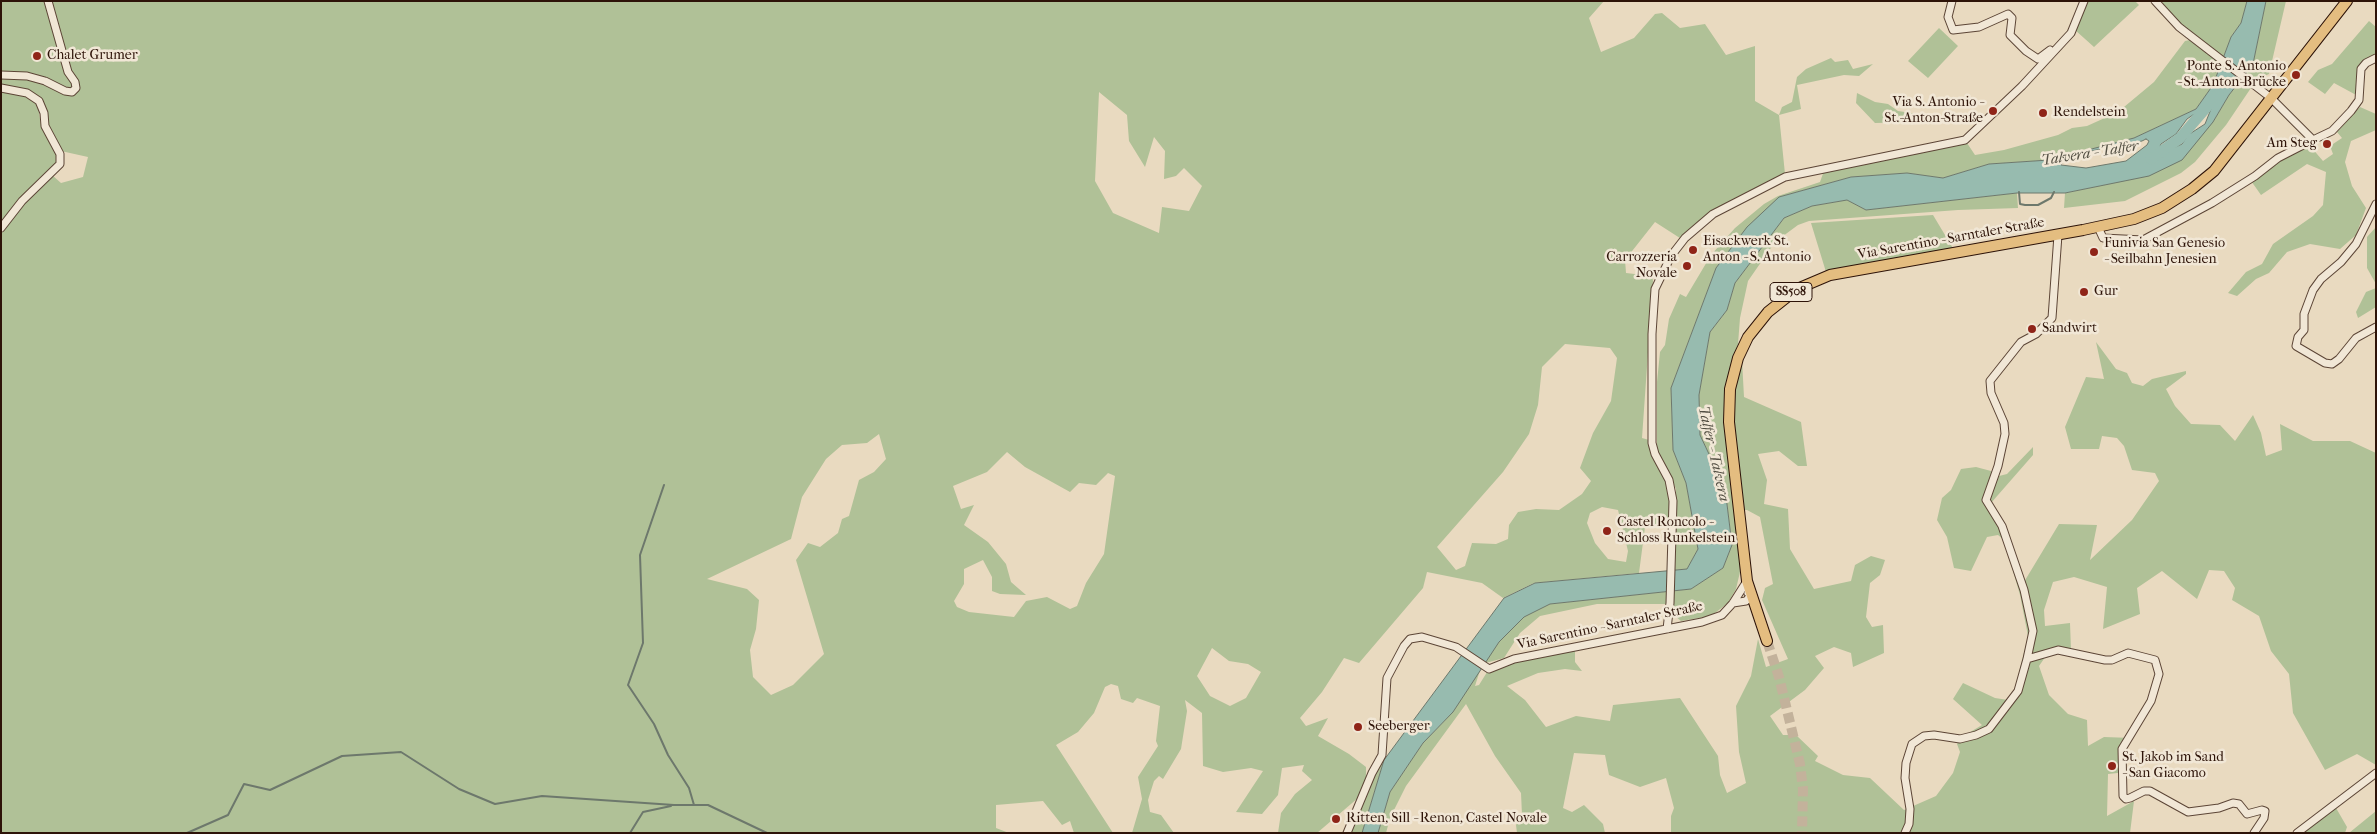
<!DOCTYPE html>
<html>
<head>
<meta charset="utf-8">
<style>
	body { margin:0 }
	#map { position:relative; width:2377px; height:834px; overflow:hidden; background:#e9dac0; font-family:"IM FELL French Canon",serif }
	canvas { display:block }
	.frame { position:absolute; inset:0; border:2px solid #2d1308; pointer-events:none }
</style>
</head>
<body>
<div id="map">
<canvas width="2377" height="834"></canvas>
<div class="frame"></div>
</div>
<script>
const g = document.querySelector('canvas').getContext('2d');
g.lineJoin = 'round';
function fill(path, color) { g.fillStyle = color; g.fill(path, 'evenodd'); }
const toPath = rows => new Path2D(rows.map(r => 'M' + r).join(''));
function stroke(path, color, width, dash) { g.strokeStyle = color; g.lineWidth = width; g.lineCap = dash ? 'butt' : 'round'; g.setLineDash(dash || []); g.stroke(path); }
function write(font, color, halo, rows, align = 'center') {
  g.font = font + ' "IM FELL French Canon",serif'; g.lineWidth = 5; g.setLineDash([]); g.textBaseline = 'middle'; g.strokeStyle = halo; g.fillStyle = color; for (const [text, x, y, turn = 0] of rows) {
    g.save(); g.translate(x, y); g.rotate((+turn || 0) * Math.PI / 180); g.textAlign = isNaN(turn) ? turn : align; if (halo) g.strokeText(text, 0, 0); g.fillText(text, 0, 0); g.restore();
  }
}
const green = toPath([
	[1,1,1604,1,1589,18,1601,52,1634,38,1655,14,1662,13,1680,28,1705,24,1726,55,1755,46,1755,101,1779,115,1782,107,1792,102,1797,77,1806,69,1831,58,1835,62,1848,60,1853,69,1873,64,1859,76,1844,75,1797,85,1801,109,1779,115,1785,174,1713,213,1683,240,1655,222,1625,260,1626,273,1652,276,1653,281,1642,438,1649,440,1670,493,1670,523,1645,527,1639,573,1534,583,1503,598,1482,583,1427,572,1423,588,1359,663,1344,658,1322,692,1300,718,1306,726,1328,718,1318,736,1349,754,1366,767,1366,784,1358,798,1317,833,1278,833,1281,813,1295,794,1312,780,1302,771,1304,765,1282,768,1278,795,1262,814,1236,812,1263,771,1251,768,1223,772,1203,766,1202,713,1185,700,1187,711,1181,749,1163,779,1159,776,1154,781,1148,800,1150,812,1161,815,1174,833,1132,833,1142,799,1138,777,1158,746,1156,741,1160,706,1137,698,1133,703,1121,699,1118,686,1111,684,1105,687,1094,713,1078,732,1056,745,1113,833,1074,833,1070,821,1062,825,1043,801,996,805,996,828,1009,833,1,833,1,231,25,201,52,175,61,183,83,177,88,157,61,151,47,126,41,100,1,85,1,79,50,81,1,74],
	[1099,92,1127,115,1129,141,1145,167,1154,137,1165,151,1164,179,1176,176,1184,168,1202,186,1189,211,1162,207,1159,233,1113,213,1095,181],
	[1565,344,1610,348,1617,358,1611,401,1593,433,1580,468,1591,481,1582,494,1559,510,1536,509,1518,512,1509,525,1508,539,1496,544,1472,543,1465,566,1456,570,1437,547,1503,472,1529,434,1538,405,1542,367],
	[879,434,886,459,874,472,859,480,849,516,842,519,838,533,820,547,808,543,796,560,824,654,793,685,771,695,753,677,750,650,756,629,759,600,747,589,707,579,791,539,802,497,826,459,842,445,867,443],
	[1007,452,1025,467,1070,492,1079,483,1096,485,1108,473,1115,476,1104,554,1086,583,1077,606,1070,609,1047,597,1026,601,1014,617,969,612,957,607,954,601,964,584,964,569,983,560,992,577,992,591,1000,594,1026,595,1011,582,1006,564,988,542,964,525,974,505,961,509,953,486,987,472],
	[1602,507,1618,510,1628,551,1626,562,1608,559,1595,543,1587,523,1590,513],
	[1212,648,1229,661,1248,664,1261,672,1246,698,1230,706,1210,696,1197,676],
	[2086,1,2135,1,2139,5,2094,47,2075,30],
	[2164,1,2247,1,2241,23,2231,37,2213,85,2196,109,2134,138,2049,160,1989,164,1943,178,1907,173,1851,177,1779,197,1716,268,1671,388,1673,450,1686,483,1698,549,1687,569,1675,570,1676,489,1657,451,1657,382,1660,352,1665,345,1669,319,1680,294,1686,297,1711,255,1735,228,1764,204,1778,196,1820,182,1825,168,1965,140,1975,155,2004,150,2058,135,2072,128,2087,126,2118,112,2154,82,2185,41,2190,40,2194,35,2160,5],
	[2266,1,2286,1,2269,74,2257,79,2226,125,2195,162,2181,173,2125,201,2064,208,2065,193,2147,176,2213,122,2229,95,2253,64],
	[2369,21,2376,27,2376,58,2366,63,2358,96,2334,83,2325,94,2308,82,2318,70,2332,64],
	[1939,28,1958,46,1928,78,1908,61],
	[1,92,24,95,38,105,41,126,58,155,57,164,1,224],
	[1857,93,1875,102,1888,104,1898,111,1965,121,1875,123,1856,103],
	[2360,107,2376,114,2376,130,2351,141,2345,162,2352,186,2366,208,2356,235,2340,249,2310,244,2287,252,2269,273,2256,279,2237,296,2228,293,2246,272,2262,264,2273,244,2313,216,2323,205,2326,172,2307,164,2261,195,2249,178,2295,144,2305,140,2323,161,2333,154,2330,146,2342,138,2337,132],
	[2017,193,2018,208,1958,210,1809,221,1798,225,1775,242,1748,281,1740,318,1738,344,1730,369,1734,371,1742,360,1744,397,1801,422,1807,466,1798,466,1779,451,1758,454,1767,480,1764,504,1788,509,1790,549,1814,589,1851,581,1855,565,1871,556,1885,560,1880,575,1870,583,1866,617,1872,627,1883,625,1884,653,1853,667,1851,653,1834,647,1815,656,1824,668,1805,690,1770,716,1783,735,1796,735,1818,756,1815,761,1843,775,1870,778,1904,810,1936,796,1953,773,1960,752,1957,744,1962,737,1982,725,1953,699,1963,683,1995,698,2008,700,2015,689,2028,636,2020,595,2004,540,1998,535,1987,537,1971,571,1954,568,1947,537,1937,520,1942,498,1951,490,1961,469,1976,467,1991,471,1999,476,2007,474,2033,447,2033,455,1991,503,2004,525,2024,582,2059,524,2097,525,2090,560,2132,520,2159,481,2155,473,2132,470,2124,446,2117,438,2102,436,2099,449,2071,449,2065,427,2086,377,2104,379,2096,342,2116,369,2127,373,2132,383,2143,386,2152,379,2186,371,2186,374,2166,389,2175,406,2191,424,2220,425,2235,441,2253,415,2261,433,2266,456,2282,450,2280,424,2313,441,2350,441,2376,453,2376,765,2357,754,2325,770,2293,713,2289,674,2271,651,2259,616,2232,600,2235,588,2224,571,2209,570,2197,599,2162,571,2137,588,2140,614,2103,629,2107,587,2074,577,2053,582,2044,610,2045,626,2070,623,2071,650,2048,653,2039,666,2049,695,2068,714,2087,720,2088,746,2104,737,2132,738,2123,755,2127,772,2108,774,2107,816,2134,801,2130,833,1671,833,1671,816,1674,808,1666,778,1640,787,1609,775,1605,755,1574,753,1563,808,1572,812,1584,805,1603,824,1605,833,1517,833,1516,825,1522,815,1521,793,1495,756,1466,704,1406,786,1390,818,1386,833,1378,833,1390,792,1423,743,1453,712,1482,664,1499,642,1524,617,1550,604,1691,589,1723,568,1732,545,1725,488,1700,435,1699,395,1710,332,1727,310,1735,283,1784,218,1812,206,1847,200,1866,210],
	[1735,439,1741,510,1747,510,1760,517,1773,584,1765,588,1762,600,1788,659,1766,667,1758,639,1751,676,1736,706,1739,752,1746,783,1727,793,1720,775,1718,756,1680,698,1613,705,1610,721,1576,716,1546,727,1525,700,1507,686,1538,673,1565,669,1582,671,1575,662,1575,648,1500,664,1489,669,1479,685,1475,686,1482,664,1504,658,1520,633,1540,616,1597,604,1673,604,1675,616,1681,621,1711,616,1728,603,1736,589,1740,572,1732,441],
	[1933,215,1954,250,1826,272,1811,223],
	[2376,227,2376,284,2367,268,2367,237],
	[2376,288,2376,307,2358,318,2356,312,2366,292],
	[1384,760,1362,833,1350,833,1375,773],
	[2332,801,2347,827,2345,833,2292,833],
	[2376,811,2376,833,2349,833]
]);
const water = toPath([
	[2247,1,2266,1,2253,64,2229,95,2213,122,2182,160,2149,176,2065,193,2017,193,1866,210,1847,200,1812,206,1784,218,1735,283,1727,310,1710,332,1699,395,1700,435,1725,488,1732,545,1723,568,1691,589,1550,604,1524,617,1499,642,1453,712,1423,743,1390,792,1378,833,1362,833,1384,760,1504,598,1535,583,1687,569,1698,549,1686,483,1673,450,1671,388,1716,268,1747,227,1779,197,1851,177,1907,173,1943,178,1989,164,2049,160,2134,138,2196,109,2213,85,2231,37,2241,23,2247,1],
	[2212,102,2213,104,2205,124,2188,135,2182,144,2167,151,2159,149,2161,144,2176,134,2187,119,2212,102],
	[2146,139,2149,141,2147,145,2126,161,2086,168,2061,165,2065,157,2071,155,2142,141,2146,139]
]);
const stream = toPath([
	[2019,192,2020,204,2025,205,2038,205,2051,198,2054,192],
	[664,485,640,555,643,643,628,685,654,724,668,755,689,788,694,805],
	[187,833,228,815,244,784,270,790,342,756,401,752,459,789,495,804,542,796,674,805,708,805,767,833],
	[630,833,643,812,671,806]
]);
const river = toPath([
	[2151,159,2180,138,2218,94]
]);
const primaryTunnel = toPath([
	[1767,641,1779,677,1800,764,1803,789,1802,833]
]);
const minor = toPath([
	[1952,1,1948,17,1953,30,1979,27,2008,14,2012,18,2010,35,2026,51,2038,59,2050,50],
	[2155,1,2179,27,2271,98,2313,140,2332,131,2351,111,2359,100,2361,69,2366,63,2376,58],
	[1,75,27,76,45,81,65,91,72,92,76,88,75,82,68,72,48,1],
	[1,88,27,93,39,101,44,113,45,126,60,154,60,164,22,201,1,228],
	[2376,204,2356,244,2341,262,2321,279,2313,290,2304,314,2304,330,2298,337,2296,346,2325,363,2332,364,2339,359,2356,338,2376,327],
	[2098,227,2103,238,2143,240,2212,203,2255,176,2278,158,2313,140],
	[1733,603,1746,601,1751,595,1748,593],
	[1667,629,1670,603,1673,501,1669,480,1655,454,1652,443,1652,334,1655,289,1671,256,1685,238,1713,214,1785,177,1965,140,2022,86,2071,33,2084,1],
	[2027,659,2058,650,2105,660,2112,660,2128,653,2155,660,2159,674,2151,701,2122,749,2123,796,2126,799,2130,798,2144,791,2150,791,2188,812,2219,808,2233,803,2239,804,2247,814,2262,810,2265,811,2264,818,2254,833],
	[1347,833,1372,773,1382,755,1387,678,1404,646,1410,639,1422,637,1456,647,1489,669,1514,659,1702,622,1722,615,1733,603,1747,581],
	[1905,833,1909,824,1910,809,1905,778,1906,763,1912,744,1924,736,1934,735,1960,739,1976,735,1989,729,2018,691,2027,659,2033,631,2024,590,2002,526,1986,500,1998,466,2005,434,2004,423,1991,393,1990,381,2021,342,2036,334,2052,318,2058,235],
	[2297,833,2376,773]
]);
const primary = toPath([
	[1767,641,1747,581,1729,422,1730,389,1738,358,1748,337,1768,312,1797,289,1830,275,2083,230,2134,219,2162,208,2192,189,2214,171,2347,1]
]);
const markers = [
	[37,56,5,"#8f2418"],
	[2296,75,5,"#8f2418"],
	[1993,111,5,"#8f2418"],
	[2043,113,5,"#8f2418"],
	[2327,144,5,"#8f2418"],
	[1693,250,5,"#8f2418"],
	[2094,252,5,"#8f2418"],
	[1687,266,5,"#8f2418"],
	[2084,292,5,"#8f2418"],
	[2032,329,5,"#8f2418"],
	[1607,531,5,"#8f2418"],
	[1358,727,5,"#8f2418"],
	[2112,766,5,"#8f2418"],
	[1336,819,5,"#8f2418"]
];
const shields = [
	[1791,292,42]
];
const shieldNames = [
	["SS508",1791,292]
];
const poiNames = [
	["Chalet Grumer",47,56],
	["Ponte S. Antonio",2286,67,"right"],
	["- St.-Anton-Brücke",2286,83,"right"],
	["Via S. Antonio -",1983,103,"right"],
	["St.-Anton-Straße",1983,119,"right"],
	["Rendelstein",2053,113],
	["Am Steg",2317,144,"right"],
	["Eisackwerk St.",1703,242],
	["Anton - S. Antonio",1703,258],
	["Funivia San Genesio",2104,244],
	["- Seilbahn Jenesien",2104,260],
	["Carrozzeria",1677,258,"right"],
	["Novale",1677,274,"right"],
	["Gur",2094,292],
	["Sandwirt",2042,329],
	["Castel Roncolo -",1617,523],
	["Schloss Runkelstein",1617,539],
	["Seeberger",1368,727],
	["St. Jakob im Sand",2122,758],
	["- San Giacomo",2122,774],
	["Ritten, Sill - Renon, Castel Novale",1346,819]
];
const streetNames = [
	["Via Sarentino - Sarntaler Straße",1951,239,-10],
	["Via Sarentino - Sarntaler Straße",1610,626,-12]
];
const waterNames = [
	["Talvera - Talfer",2090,154,-9],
	["Talfer - Talvera",1713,454,77]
];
fill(green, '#b0c197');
fill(water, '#97bbaf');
stroke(water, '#6d786c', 1);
stroke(stream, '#6d786c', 2);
stroke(river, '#97bbaf', 11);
stroke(primaryTunnel, '#c3b29b', 10, [10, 5]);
stroke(minor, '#5c4536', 9);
stroke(primary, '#2d1308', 12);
stroke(minor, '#f1e7d6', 7);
stroke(primary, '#e4bd80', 10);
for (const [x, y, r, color] of markers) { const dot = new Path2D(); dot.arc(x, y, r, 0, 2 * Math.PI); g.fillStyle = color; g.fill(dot); stroke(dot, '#f1e7d6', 2); }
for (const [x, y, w] of shields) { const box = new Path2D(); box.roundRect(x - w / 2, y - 9.5, w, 19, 4); g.fillStyle = '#f1e7d6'; g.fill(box); stroke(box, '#2d1308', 1); }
write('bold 12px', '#2d1308', null, shieldNames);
write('14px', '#2d1308', '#f1e7d6', poiNames, 'left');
write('14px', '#2d1308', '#f1e7d6', streetNames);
write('italic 15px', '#524e42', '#f1e7d6', waterNames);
</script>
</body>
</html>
